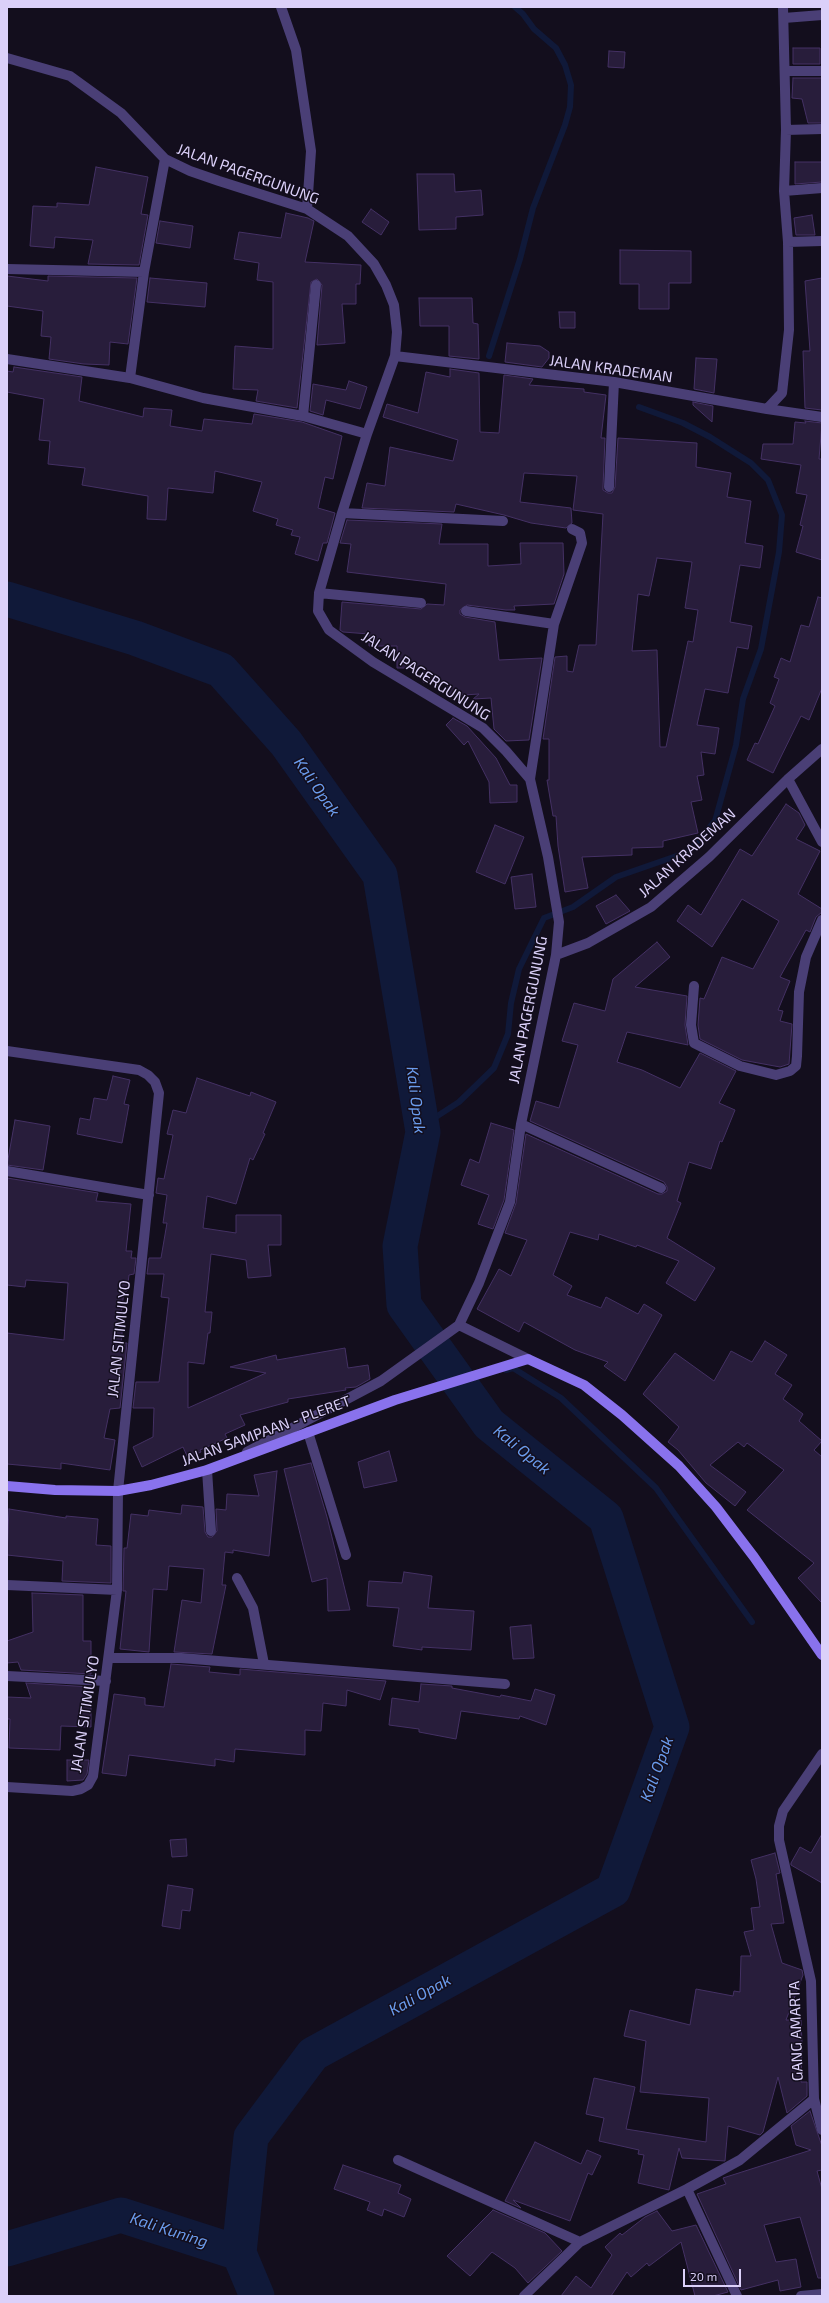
<!DOCTYPE html>
<html>
<head>
<meta charset="utf-8">
<style>
	body { margin:0 }
	#map { position:relative; width:829px; height:2303px; overflow:hidden; background:#130e1d; font-family:"Exo 2",sans-serif }
	canvas { display:block }
	.frame { position:absolute; inset:0; border:8px solid #dbd0f9; pointer-events:none }
	.scale { position:absolute; left:683px; top:2269px; width:58px; height:18px; box-sizing:border-box; border:2px solid #dbd0f9; border-top:0; padding-left:5px; font-size:12px; line-height:14px; white-space:nowrap; color:#dbd0f9; -webkit-text-stroke:3px #130e1d; paint-order:stroke }
</style>
</head>
<body>
<div id="map">
<canvas width="829" height="2303"></canvas>
<div class="frame"></div>
<div class="scale">20 m</div>
</div>
<script>
const g = document.querySelector('canvas').getContext('2d');
g.lineJoin = 'round';
const toPath = rows => new Path2D(rows.map(r => 'M' + r).join(''));
function stroke(path, color, width, dash) { g.strokeStyle = color; g.lineWidth = width; g.lineCap = dash ? 'butt' : 'round'; g.setLineDash(dash || []); g.stroke(path); }
function fill(path, color) { g.fillStyle = color; g.fill(path, 'evenodd'); }
function write(font, color, halo, rows, align = 'center') {
  g.font = font + ' "Exo 2",sans-serif'; g.lineWidth = 3; g.setLineDash([]); g.textBaseline = 'middle'; g.strokeStyle = halo; g.fillStyle = color; for (const [text, x, y, turn = 0] of rows) {
    g.save(); g.translate(x, y); g.rotate((+turn || 0) * Math.PI / 180); g.textAlign = isNaN(turn) ? turn : align; if (halo) g.strokeText(text, 0, 0); g.fillText(text, 0, 0); g.restore();
  }
}
const stream = toPath([
	[489,356,520,259,533,208,565,125,570,107,571,85,565,65,556,48,534,29,523,14,515,7],
	[422,1126,459,1102,494,1068,508,1034,511,1003,519,969,544,918,573,907,616,877,688,852,715,821,736,745,743,699,761,649,779,552,782,515,768,480,751,463,710,437,683,423,639,407],
	[506,1370,513,1368,561,1398,656,1488,752,1622]
]);
const river = toPath([
	[7,599,135,638,221,670,286,743,380,875,423,1132,400,1246,404,1305,489,1424,606,1518,672,1727,613,1890,313,2054,251,2137,239,2253,257,2296],
	[7,2249,121,2215,239,2253]
]);
const building = toPath([
	[793,48,820,48,820,64,793,64,793,48],
	[609,51,625,52,624,68,608,67,609,51],
	[793,78,822,78,822,123,808,123,802,99,792,98,793,78],
	[795,162,822,162,822,182,795,184,795,162],
	[96,167,148,177,141,214,148,215,139,265,88,264,93,240,55,237,54,248,30,246,33,206,57,207,57,203,89,205,96,167],
	[417,174,454,174,455,192,481,190,483,215,456,217,456,229,419,230,417,174],
	[371,209,389,222,381,235,362,222,371,209],
	[286,213,308,218,314,221,305,262,361,265,360,284,356,284,356,304,342,304,345,343,317,345,322,285,317,279,311,282,297,408,256,401,258,390,233,389,235,346,273,349,273,282,257,280,259,263,234,259,239,232,281,238,286,213],
	[812,215,815,235,796,235,794,218,812,215],
	[160,221,193,226,190,248,156,243,160,221],
	[620,250,691,251,691,283,669,283,669,309,639,309,639,284,620,284,620,250],
	[7,276,48,281,48,276,137,278,128,344,110,342,109,365,84,364,49,359,51,337,41,336,43,311,7,306,7,276],
	[150,278,207,283,205,307,147,302,150,278],
	[822,278,822,410,805,408,803,351,810,351,805,281,822,278],
	[419,298,472,298,473,323,478,324,479,359,449,356,449,326,420,326,419,298],
	[559,312,575,312,575,328,560,328,559,312],
	[507,343,540,346,549,352,549,358,542,367,505,362,507,343],
	[696,358,717,359,714,393,694,389,696,358],
	[14,367,82,377,79,401,143,417,144,408,172,410,170,426,202,431,204,419,252,424,254,414,302,422,342,436,333,479,325,477,318,508,335,513,327,543,323,543,318,561,295,554,300,537,291,535,293,530,276,525,278,519,253,511,262,482,215,471,213,493,168,488,166,520,147,519,148,496,82,485,85,468,48,464,50,441,39,440,44,399,7,392,7,371,13,372,14,367],
	[450,369,479,373,480,432,499,433,504,375,533,379,529,385,584,389,584,392,606,395,601,438,605,438,603,487,603,490,608,493,612,493,615,487,618,438,697,443,696,467,731,473,727,497,751,501,745,543,763,546,760,568,740,565,730,622,752,626,748,649,737,647,728,693,705,689,697,725,719,728,715,754,701,752,704,775,697,776,702,800,691,802,698,833,663,841,663,847,632,848,632,855,582,857,588,888,565,892,558,846,556,816,553,816,547,780,549,780,549,739,543,739,555,657,567,656,567,671,573,672,579,645,596,645,603,514,573,510,577,476,524,473,520,502,571,508,572,523,566,528,531,523,504,515,456,504,454,512,362,508,367,483,385,486,390,447,453,461,458,440,383,417,387,404,418,413,426,372,450,377,450,369],
	[657,558,692,562,685,608,698,610,693,642,688,641,666,747,660,747,657,650,632,651,638,594,649,596,657,558],
	[349,381,367,387,360,409,326,400,323,415,310,411,313,384,346,390,349,381],
	[693,402,713,406,712,422,693,405,693,402],
	[805,421,822,423,819,459,822,459,822,560,796,552,803,526,800,525,807,495,796,493,801,465,761,459,763,444,793,444,795,422,806,423,805,421],
	[347,520,442,524,439,544,488,544,488,566,521,564,520,543,563,543,564,574,554,604,514,606,515,610,506,610,467,605,460,610,460,614,465,617,495,622,499,660,542,658,529,740,506,741,494,729,491,698,473,699,479,694,448,696,447,683,423,682,424,668,397,668,397,646,369,646,369,634,343,632,340,630,342,602,421,609,427,604,444,605,446,584,347,572,351,544,340,543,347,520],
	[818,597,822,598,822,688,809,720,801,716,773,773,747,760,755,743,758,744,775,706,770,703,779,679,774,677,781,658,790,662,801,625,809,627,818,597],
	[453,718,467,726,496,758,510,785,517,785,517,802,490,803,489,782,468,741,464,745,446,725,453,718],
	[786,804,799,813,805,825,796,839,820,851,798,894,822,909,822,912,816,917,810,932,806,930,780,977,790,981,778,1010,783,1011,780,1021,792,1024,789,1064,780,1067,742,1060,700,1039,698,1025,700,998,704,999,722,957,753,969,779,921,742,899,712,947,677,921,688,905,701,915,740,849,752,856,786,804],
	[495,825,524,837,505,884,476,872,495,825],
	[532,874,536,907,515,909,511,877,532,874],
	[616,895,630,911,606,924,596,906,616,895],
	[657,942,670,957,635,987,687,996,685,1025,688,1045,627,1032,617,1062,642,1070,680,1088,700,1053,736,1071,719,1103,735,1110,722,1142,720,1141,711,1169,689,1162,677,1201,681,1203,667,1238,715,1268,695,1301,666,1283,679,1261,637,1245,636,1247,599,1234,598,1240,570,1232,553,1275,572,1286,567,1295,601,1308,606,1297,638,1314,644,1304,662,1315,625,1381,604,1366,608,1362,575,1350,524,1322,519,1332,477,1309,499,1269,511,1276,527,1240,505,1233,516,1203,526,1134,658,1194,662,1194,667,1191,667,1187,664,1182,530,1121,536,1101,559,1108,578,1045,562,1041,574,1003,605,1011,613,979,657,942],
	[113,1076,130,1080,124,1104,129,1105,122,1143,77,1134,80,1118,90,1120,94,1098,107,1100,113,1076],
	[197,1078,250,1096,251,1092,276,1102,263,1133,265,1134,253,1160,250,1158,236,1204,207,1196,203,1228,236,1233,236,1215,281,1215,281,1245,268,1245,271,1276,248,1278,246,1260,211,1254,205,1312,212,1312,210,1333,208,1333,204,1364,188,1362,188,1408,266,1373,230,1367,276,1355,277,1360,345,1348,348,1368,368,1365,370,1379,356,1387,345,1388,346,1390,288,1399,288,1402,240,1415,245,1425,225,1434,227,1438,200,1450,201,1452,188,1458,183,1447,142,1467,133,1447,153,1437,154,1408,133,1408,136,1382,159,1382,169,1298,161,1297,164,1274,147,1274,149,1258,161,1258,167,1223,163,1223,167,1195,156,1193,158,1178,164,1179,173,1135,167,1134,173,1110,186,1113,197,1078],
	[15,1120,50,1126,43,1170,7,1165,15,1120],
	[491,1123,514,1130,504,1200,493,1229,478,1224,489,1195,461,1185,470,1159,479,1163,491,1123],
	[7,1178,98,1193,96,1201,131,1204,126,1251,132,1251,131,1258,136,1258,134,1274,129,1275,127,1291,124,1291,120,1324,123,1324,121,1343,127,1343,120,1408,110,1409,104,1438,115,1440,110,1470,61,1463,61,1469,7,1464,7,1333,64,1340,68,1283,26,1280,25,1287,7,1285,7,1178],
	[765,1341,787,1355,775,1374,792,1385,783,1399,803,1414,799,1421,822,1441,814,1450,822,1457,822,1603,798,1578,814,1563,747,1510,784,1470,747,1443,744,1447,738,1442,710,1465,746,1492,735,1506,706,1483,678,1450,668,1442,679,1427,643,1394,675,1353,714,1381,731,1351,752,1362,765,1341],
	[389,1451,397,1481,364,1488,358,1462,389,1451],
	[311,1463,327,1517,350,1610,328,1611,327,1578,312,1582,284,1469,311,1463],
	[277,1471,269,1556,233,1550,233,1553,225,1552,222,1585,226,1585,212,1654,174,1652,182,1600,201,1603,204,1569,169,1566,167,1590,153,1589,149,1652,120,1649,126,1591,123,1591,124,1548,127,1548,131,1514,148,1516,149,1510,181,1514,182,1505,203,1507,205,1532,208,1537,212,1537,217,1531,216,1509,226,1510,227,1494,259,1496,254,1475,277,1471],
	[9,1509,66,1518,66,1516,98,1519,96,1545,111,1546,111,1583,62,1581,63,1561,7,1555,9,1509],
	[404,1572,432,1576,428,1608,474,1611,471,1650,422,1647,422,1650,393,1646,399,1608,367,1606,369,1581,402,1583,404,1572],
	[32,1593,83,1595,83,1641,91,1641,91,1674,21,1670,18,1662,7,1663,7,1641,33,1632,32,1593],
	[531,1625,534,1658,513,1659,510,1627,531,1625],
	[171,1664,210,1667,209,1672,240,1675,240,1669,386,1681,380,1700,347,1690,346,1706,323,1703,321,1731,305,1730,305,1755,235,1749,234,1762,215,1759,215,1766,129,1755,126,1776,102,1773,114,1694,145,1698,145,1705,164,1707,171,1664],
	[26,1683,91,1687,91,1727,61,1726,60,1750,9,1748,10,1719,7,1719,7,1697,31,1698,26,1683],
	[421,1684,452,1686,452,1688,500,1697,501,1695,531,1701,535,1689,555,1695,546,1725,520,1716,519,1719,461,1711,456,1739,419,1732,419,1729,389,1725,392,1698,419,1702,421,1684],
	[67,1760,89,1760,87,1774,83,1780,67,1781,67,1760],
	[822,1834,822,1883,791,1865,791,1863,800,1847,811,1853,822,1834],
	[186,1839,187,1856,172,1857,170,1840,186,1839],
	[775,1853,780,1873,776,1874,784,1923,771,1924,782,1963,802,1970,803,1975,786,2020,801,2020,802,2043,801,2082,807,2082,807,2096,787,2113,778,2077,763,2132,760,2135,728,2126,725,2161,682,2158,679,2148,669,2190,638,2183,644,2155,638,2154,639,2150,599,2141,604,2118,586,2114,594,2078,635,2087,626,2129,706,2142,709,2098,640,2092,646,2041,624,2036,630,2010,690,2025,696,1989,733,1996,734,1991,740,1992,741,1956,751,1956,744,1932,754,1930,751,1908,760,1907,756,1879,751,1860,775,1853],
	[168,1885,193,1889,190,1911,182,1910,180,1929,162,1926,168,1885],
	[810,2111,822,2146,822,2170,817,2171,822,2189,822,2278,818,2278,800,2217,764,2225,776,2262,796,2259,801,2287,780,2291,778,2280,741,2290,697,2194,726,2184,723,2178,811,2150,796,2145,791,2126,810,2111],
	[535,2142,581,2164,587,2150,601,2156,592,2175,588,2173,570,2221,513,2200,521,2208,505,2201,535,2142],
	[343,2165,401,2185,398,2193,411,2199,404,2217,384,2209,382,2216,367,2210,370,2202,334,2189,343,2165],
	[493,2210,545,2233,562,2251,528,2283,515,2268,492,2252,470,2276,447,2256,493,2210],
	[657,2211,672,2231,696,2225,728,2292,713,2296,695,2296,681,2242,649,2266,647,2263,631,2277,627,2272,611,2296,561,2296,576,2276,591,2288,612,2255,605,2247,620,2233,622,2235,645,2217,657,2211]
]);
const street = toPath([
	[281,7,296,50,311,151,307,209],
	[784,18,822,15],
	[7,58,70,76,121,113,165,159,190,171,219,181,307,209,348,236,374,264,386,285,394,305,397,332,395,356,367,434,342,513,319,593,318,611,329,630,373,662,483,728,506,751,530,779,548,857,559,922,556,955,521,1124,510,1202,479,1283,459,1325,381,1381,247,1452],
	[785,71,822,71],
	[786,130,822,129],
	[784,191,822,188],
	[788,242,822,241],
	[7,269,144,272],
	[395,356,614,382,767,409,822,417],
	[7,359,130,378,203,398,303,416,367,434],
	[130,378,144,272,165,159],
	[767,409,782,393,789,330,788,242,784,191,786,130,783,7],
	[303,416,316,285],
	[609,487,614,382],
	[342,513,503,521],
	[319,593,421,603],
	[466,611,554,624],
	[530,779,554,624,582,543,580,533,572,529],
	[788,779,822,842],
	[556,955,588,943,651,907,709,857,788,779,822,749],
	[694,986,691,1025,694,1043,740,1066,776,1075,790,1071,796,1066,797,1056,799,992,806,957,822,920],
	[7,1051,139,1070,148,1075,155,1082,159,1093,118,1491,117,1590,93,1776,88,1785,81,1789,72,1791,7,1787],
	[521,1124,661,1188],
	[7,1171,149,1195],
	[459,1325,528,1359],
	[308,1432,346,1555],
	[207,1470,211,1531],
	[237,1578,253,1608,264,1664],
	[7,1585,117,1590],
	[109,1658,181,1658,505,1684],
	[7,1676,106,1681],
	[822,1754,783,1811,779,1826,779,1840,811,1981,814,2099,822,2130],
	[398,2160,580,2242],
	[687,2189,737,2296],
	[524,2296,580,2242,687,2189,740,2160,814,2099],
	[801,2296,822,2294]
]);
const secondary = toPath([
	[7,1486,55,1490,118,1491,151,1485,207,1470,395,1400,528,1359,584,1385,622,1415,679,1466,716,1507,754,1557,822,1655]
]);
const streetNames = [
	["JALAN PAGERGUNUNG",248,174,20],
	["JALAN KRADEMAN",611,369,8],
	["JALAN PAGERGUNUNG",426,676,33],
	["JALAN KRADEMAN",687,853,-42],
	["JALAN PAGERGUNUNG",528,1010,-79],
	["JALAN SITIMULYO",119,1339,-84],
	["JALAN SAMPAAN - PLERET",266,1431,-20],
	["JALAN SITIMULYO",85,1714,-81],
	["GANG AMARTA",796,2031,-92]
];
const waterNames = [
	["Kali Opak",317,787,55],
	["Kali Opak",416,1100,83],
	["Kali Opak",522,1450,39],
	["Kali Opak",657,1769,-70],
	["Kali Opak",420,1995,-29],
	["Kali Kuning",169,2230,18]
];
stroke(stream, '#101939', 6);
stroke(river, '#101939', 35);
fill(building, '#281d3b');
stroke(building, '#443164', 1);
stroke(street, '#4a3f76', 10);
stroke(secondary, '#8972ed', 10);
write('15px', '#dbd0f9', '#130e1d', streetNames);
write('italic 16px', '#6a9bec', '#130e1d', waterNames);
</script>
</body>
</html>
